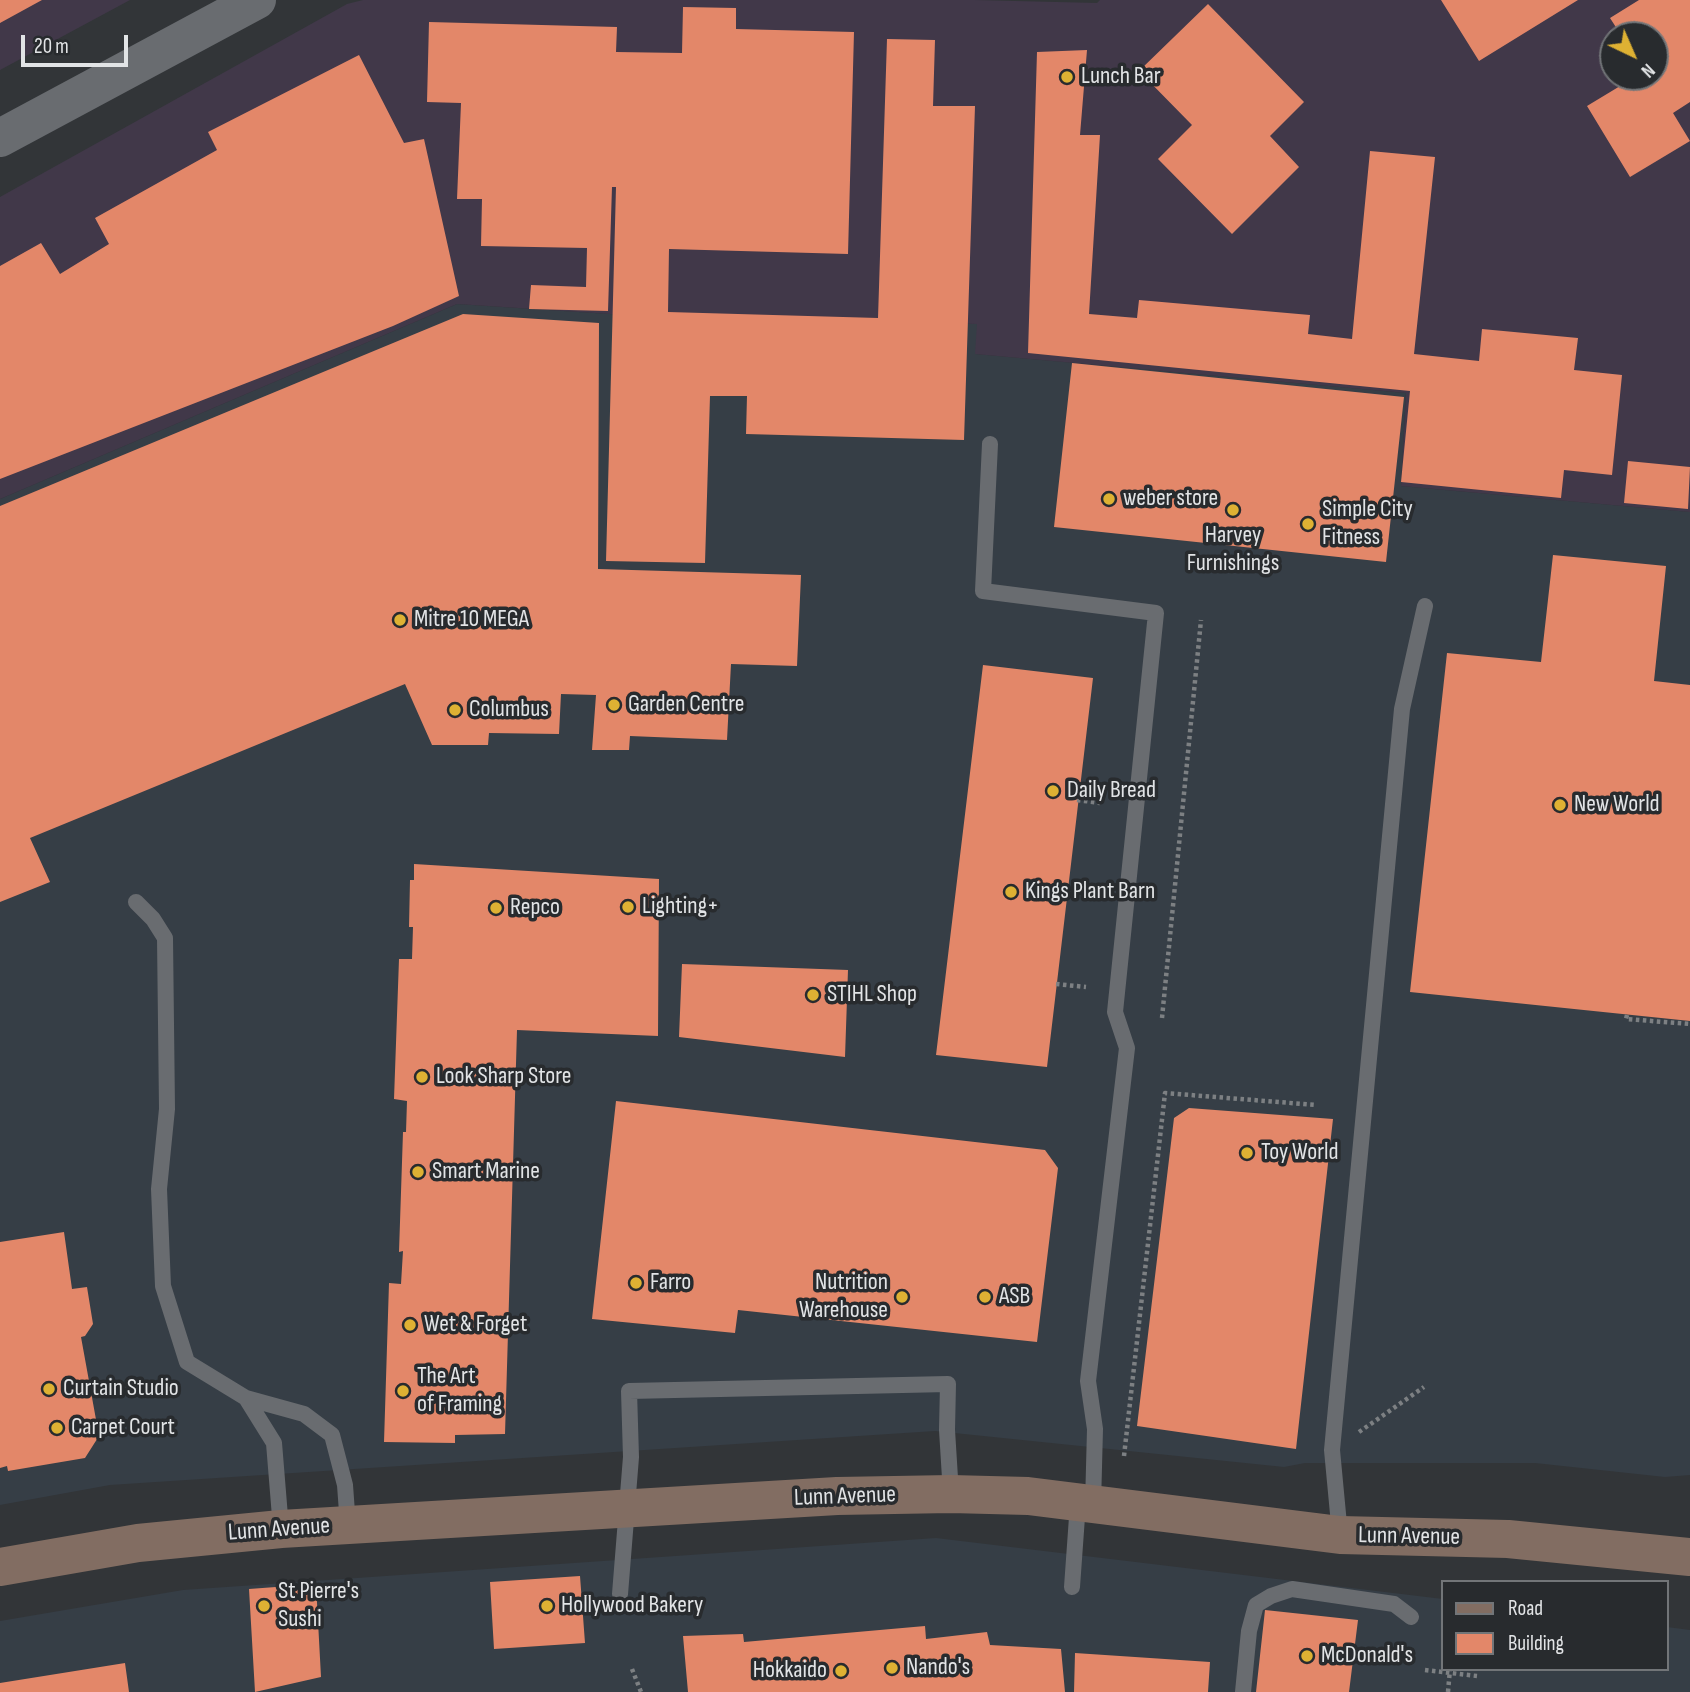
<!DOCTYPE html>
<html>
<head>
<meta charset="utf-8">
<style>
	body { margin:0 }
	#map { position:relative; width:1690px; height:1692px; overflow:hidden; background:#323538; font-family:"Sofia Sans Condensed",sans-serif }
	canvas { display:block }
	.legend { position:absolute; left:1441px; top:1580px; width:228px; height:91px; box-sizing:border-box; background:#282b2e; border:2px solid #727578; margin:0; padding:9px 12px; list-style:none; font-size:21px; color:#e2e4e6 }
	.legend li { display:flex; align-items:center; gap:14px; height:35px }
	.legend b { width:35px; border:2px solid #727578 }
	.north { position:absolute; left:1599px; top:21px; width:70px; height:70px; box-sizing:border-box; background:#282b2e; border:2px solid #727578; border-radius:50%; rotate:136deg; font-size:19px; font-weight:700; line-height:28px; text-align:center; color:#e2e4e6 }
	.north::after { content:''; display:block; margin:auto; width:24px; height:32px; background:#deb133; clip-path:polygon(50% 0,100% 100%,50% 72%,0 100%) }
	.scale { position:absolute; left:21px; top:35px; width:107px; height:32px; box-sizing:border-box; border:4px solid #e2e4e6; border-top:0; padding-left:9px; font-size:21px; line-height:24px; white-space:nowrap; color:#e2e4e6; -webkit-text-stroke:5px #282b2e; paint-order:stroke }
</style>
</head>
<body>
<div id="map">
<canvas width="1690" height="1692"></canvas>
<ul class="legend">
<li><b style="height:9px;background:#826d62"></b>Road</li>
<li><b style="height:19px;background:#e38769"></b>Building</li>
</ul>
<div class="north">N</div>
<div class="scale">20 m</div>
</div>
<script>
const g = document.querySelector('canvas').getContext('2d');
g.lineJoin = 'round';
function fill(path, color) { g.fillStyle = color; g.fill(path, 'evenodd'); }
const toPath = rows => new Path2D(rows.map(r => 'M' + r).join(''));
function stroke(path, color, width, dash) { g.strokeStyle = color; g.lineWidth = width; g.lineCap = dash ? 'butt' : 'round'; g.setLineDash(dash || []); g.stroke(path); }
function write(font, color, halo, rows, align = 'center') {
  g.font = font + ' "Sofia Sans Condensed",sans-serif'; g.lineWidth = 7; g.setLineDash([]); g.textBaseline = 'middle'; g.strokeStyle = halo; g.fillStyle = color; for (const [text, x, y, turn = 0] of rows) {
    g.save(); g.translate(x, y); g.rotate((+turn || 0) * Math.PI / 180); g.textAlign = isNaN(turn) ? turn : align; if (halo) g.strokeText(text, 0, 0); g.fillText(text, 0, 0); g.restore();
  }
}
const built = toPath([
	[457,304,610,314,978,324,976,354,1406,393,1401,486,1690,512,1690,1475,1665,1477,1535,1463,1305,1463,1284,1467,935,1431,110,1485,0,1505,0,499],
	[936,1538,1443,1599,1443,1669,1667,1669,1667,1627,1690,1630,1690,1692,0,1692,0,1621,183,1590]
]);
const industrial = toPath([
	[0,0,130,0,0,70],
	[363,0,975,0,1097,3,1100,0,1690,0,1690,512,1401,486,1406,393,975,354,977,324,610,314,457,304,0,499,0,197,347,4],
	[1613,35,1655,35,1655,77,1613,77]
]);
const building = toPath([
	[0,0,42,0,0,23],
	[1441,0,1578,0,1479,61],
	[1639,0,1690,0,1690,102,1673,113,1690,141,1630,177,1587,106,1635,77,1655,77,1655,35,1621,35,1610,18],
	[1208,4,1304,102,1270,136,1299,167,1232,234,1158,159,1192,125,1139,71],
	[683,7,736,8,736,29,854,32,848,254,669,249,668,312,878,318,887,39,935,40,933,106,975,106,964,440,746,434,747,396,710,396,705,563,606,561,616,187,612,187,608,311,529,309,531,285,586,287,587,248,481,246,482,199,457,199,461,103,427,102,429,22,617,27,616,52,682,53],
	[1087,50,1080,135,1100,135,1089,314,1137,318,1139,300,1310,315,1308,334,1352,339,1370,151,1435,157,1414,354,1479,361,1482,329,1578,338,1574,370,1622,375,1612,475,1564,470,1561,498,1401,482,1410,391,1028,353,1037,52],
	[359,55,404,143,424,139,459,296,393,326,0,479,0,266,41,243,60,274,109,244,95,218,217,150,208,132],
	[463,314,599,323,598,569,801,575,797,666,731,664,727,740,630,736,629,750,592,750,596,695,561,694,559,734,489,733,488,745,432,745,405,684,30,838,50,882,0,902,0,506],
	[1072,363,1404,397,1386,562,1054,527],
	[1628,461,1690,467,1688,509,1624,503],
	[1553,555,1666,566,1654,681,1690,685,1690,1021,1410,992,1447,653,1541,662],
	[983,665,1093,678,1047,1067,936,1055],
	[414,864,659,879,658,1036,517,1030,505,1434,455,1435,455,1443,384,1442,389,1283,401,1284,403,1251,399,1252,403,1132,406,1132,407,1101,394,1099,399,959,412,959,413,927,409,927,410,880,414,880],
	[682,964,848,970,845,1057,679,1037],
	[616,1101,1045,1150,1058,1168,1037,1342,738,1310,735,1333,592,1319],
	[1189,1108,1333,1119,1296,1449,1137,1426,1174,1118],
	[64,1232,72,1289,87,1287,93,1324,85,1336,81,1337,99,1436,85,1458,8,1471,7,1466,0,1468,0,1242],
	[580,1576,585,1643,494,1649,490,1582],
	[316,1584,321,1677,255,1692,249,1589],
	[1265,1610,1358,1620,1349,1692,1256,1692],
	[925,1626,926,1639,987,1632,990,1645,1061,1649,1065,1692,688,1692,683,1636,743,1634,744,1642],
	[1075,1653,1210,1662,1208,1692,1074,1692],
	[125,1663,129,1692,0,1692,0,1683]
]);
const path = toPath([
	[1077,800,1100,803],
	[1056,984,1086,987],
	[1627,1015,1626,1019,1690,1024],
	[1162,1018,1201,620],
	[1359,1432,1424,1387],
	[1124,1456,1165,1093,1316,1105],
	[632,1669,641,1692],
	[1425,1670,1477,1676],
	[1448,1692,1450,1669]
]);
const service = toPath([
	[990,444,983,591,1156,613,1115,1012,1127,1048,1088,1381,1095,1429,1093,1505],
	[136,902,153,919,165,938,167,1109,159,1189,163,1286,187,1362,246,1398,304,1414,332,1435,345,1485,348,1526],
	[246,1398,274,1443,281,1529],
	[1340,1535,1332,1450,1402,709,1425,606],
	[1072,1587,1078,1503],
	[620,1594,631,1457,629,1391,948,1384,947,1430,951,1494],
	[1243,1692,1249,1631,1256,1605,1271,1596,1292,1589,1394,1604,1411,1617]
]);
const tertiary = toPath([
	[0,138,257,0]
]);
const secondary = toPath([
	[0,1567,138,1543,281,1529,837,1496,951,1494,1028,1496,1340,1535,1508,1539,1690,1557]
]);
const markers = [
	[1067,77,7,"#deb133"],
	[1109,499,7,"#deb133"],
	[1233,510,7,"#deb133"],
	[1308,524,7,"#deb133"],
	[400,620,7,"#deb133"],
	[614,705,7,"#deb133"],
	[455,710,7,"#deb133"],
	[1053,791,7,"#deb133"],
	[1560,805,7,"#deb133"],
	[1011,892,7,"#deb133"],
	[628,907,7,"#deb133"],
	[496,908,7,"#deb133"],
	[813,995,7,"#deb133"],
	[422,1077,7,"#deb133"],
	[1247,1153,7,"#deb133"],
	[418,1172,7,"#deb133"],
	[636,1283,7,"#deb133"],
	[902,1297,7,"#deb133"],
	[985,1297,7,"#deb133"],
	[410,1325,7,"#deb133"],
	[49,1389,7,"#deb133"],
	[403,1391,7,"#deb133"],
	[57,1428,7,"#deb133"],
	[264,1606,7,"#deb133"],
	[547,1606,7,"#deb133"],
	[1307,1656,7,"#deb133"],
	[892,1668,7,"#deb133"],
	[841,1671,7,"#deb133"]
];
const poiNames = [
	["Lunch Bar",1081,77],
	["weber store",1123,499],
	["Simple City",1322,510],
	["Fitness",1322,538],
	["Harvey",1233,536,"center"],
	["Furnishings",1233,564,"center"],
	["Mitre 10 MEGA",414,620],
	["Garden Centre",628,705],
	["Columbus",469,710],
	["Daily Bread",1067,791],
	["New World",1574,805],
	["Kings Plant Barn",1025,892],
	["Lighting+",642,907],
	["Repco",510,908],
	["STIHL Shop",827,995],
	["Look Sharp Store",436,1077],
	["Toy World",1261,1153],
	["Smart Marine",432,1172],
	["Farro",650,1283],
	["Nutrition",888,1283,"right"],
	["Warehouse",888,1311,"right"],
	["ASB",999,1297],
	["Wet & Forget",424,1325],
	["The Art",417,1377],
	["of Framing",417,1405],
	["Curtain Studio",63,1389],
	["Carpet Court",71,1428],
	["St Pierre's",278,1592],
	["Sushi",278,1620],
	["Hollywood Bakery",561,1606],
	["McDonald's",1321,1656],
	["Nando's",906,1668],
	["Hokkaido",827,1671,"right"]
];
const streetNames = [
	["Lunn Avenue",845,1497,-2],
	["Lunn Avenue",279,1530,-4],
	["Lunn Avenue",1409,1537,1]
];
fill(built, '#363e46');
fill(industrial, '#413849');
fill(building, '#e38769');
stroke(path, '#7d8083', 4.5, [3.5, 3.5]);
stroke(service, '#696c70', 16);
stroke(tertiary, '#696c70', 38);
stroke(secondary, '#826d62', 38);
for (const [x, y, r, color] of markers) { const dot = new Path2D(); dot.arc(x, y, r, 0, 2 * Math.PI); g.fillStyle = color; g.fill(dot); stroke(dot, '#282b2e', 2.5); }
write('24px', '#e2e4e6', '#282b2e', poiNames, 'left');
write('24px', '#e2e4e6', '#282b2e', streetNames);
</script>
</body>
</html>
